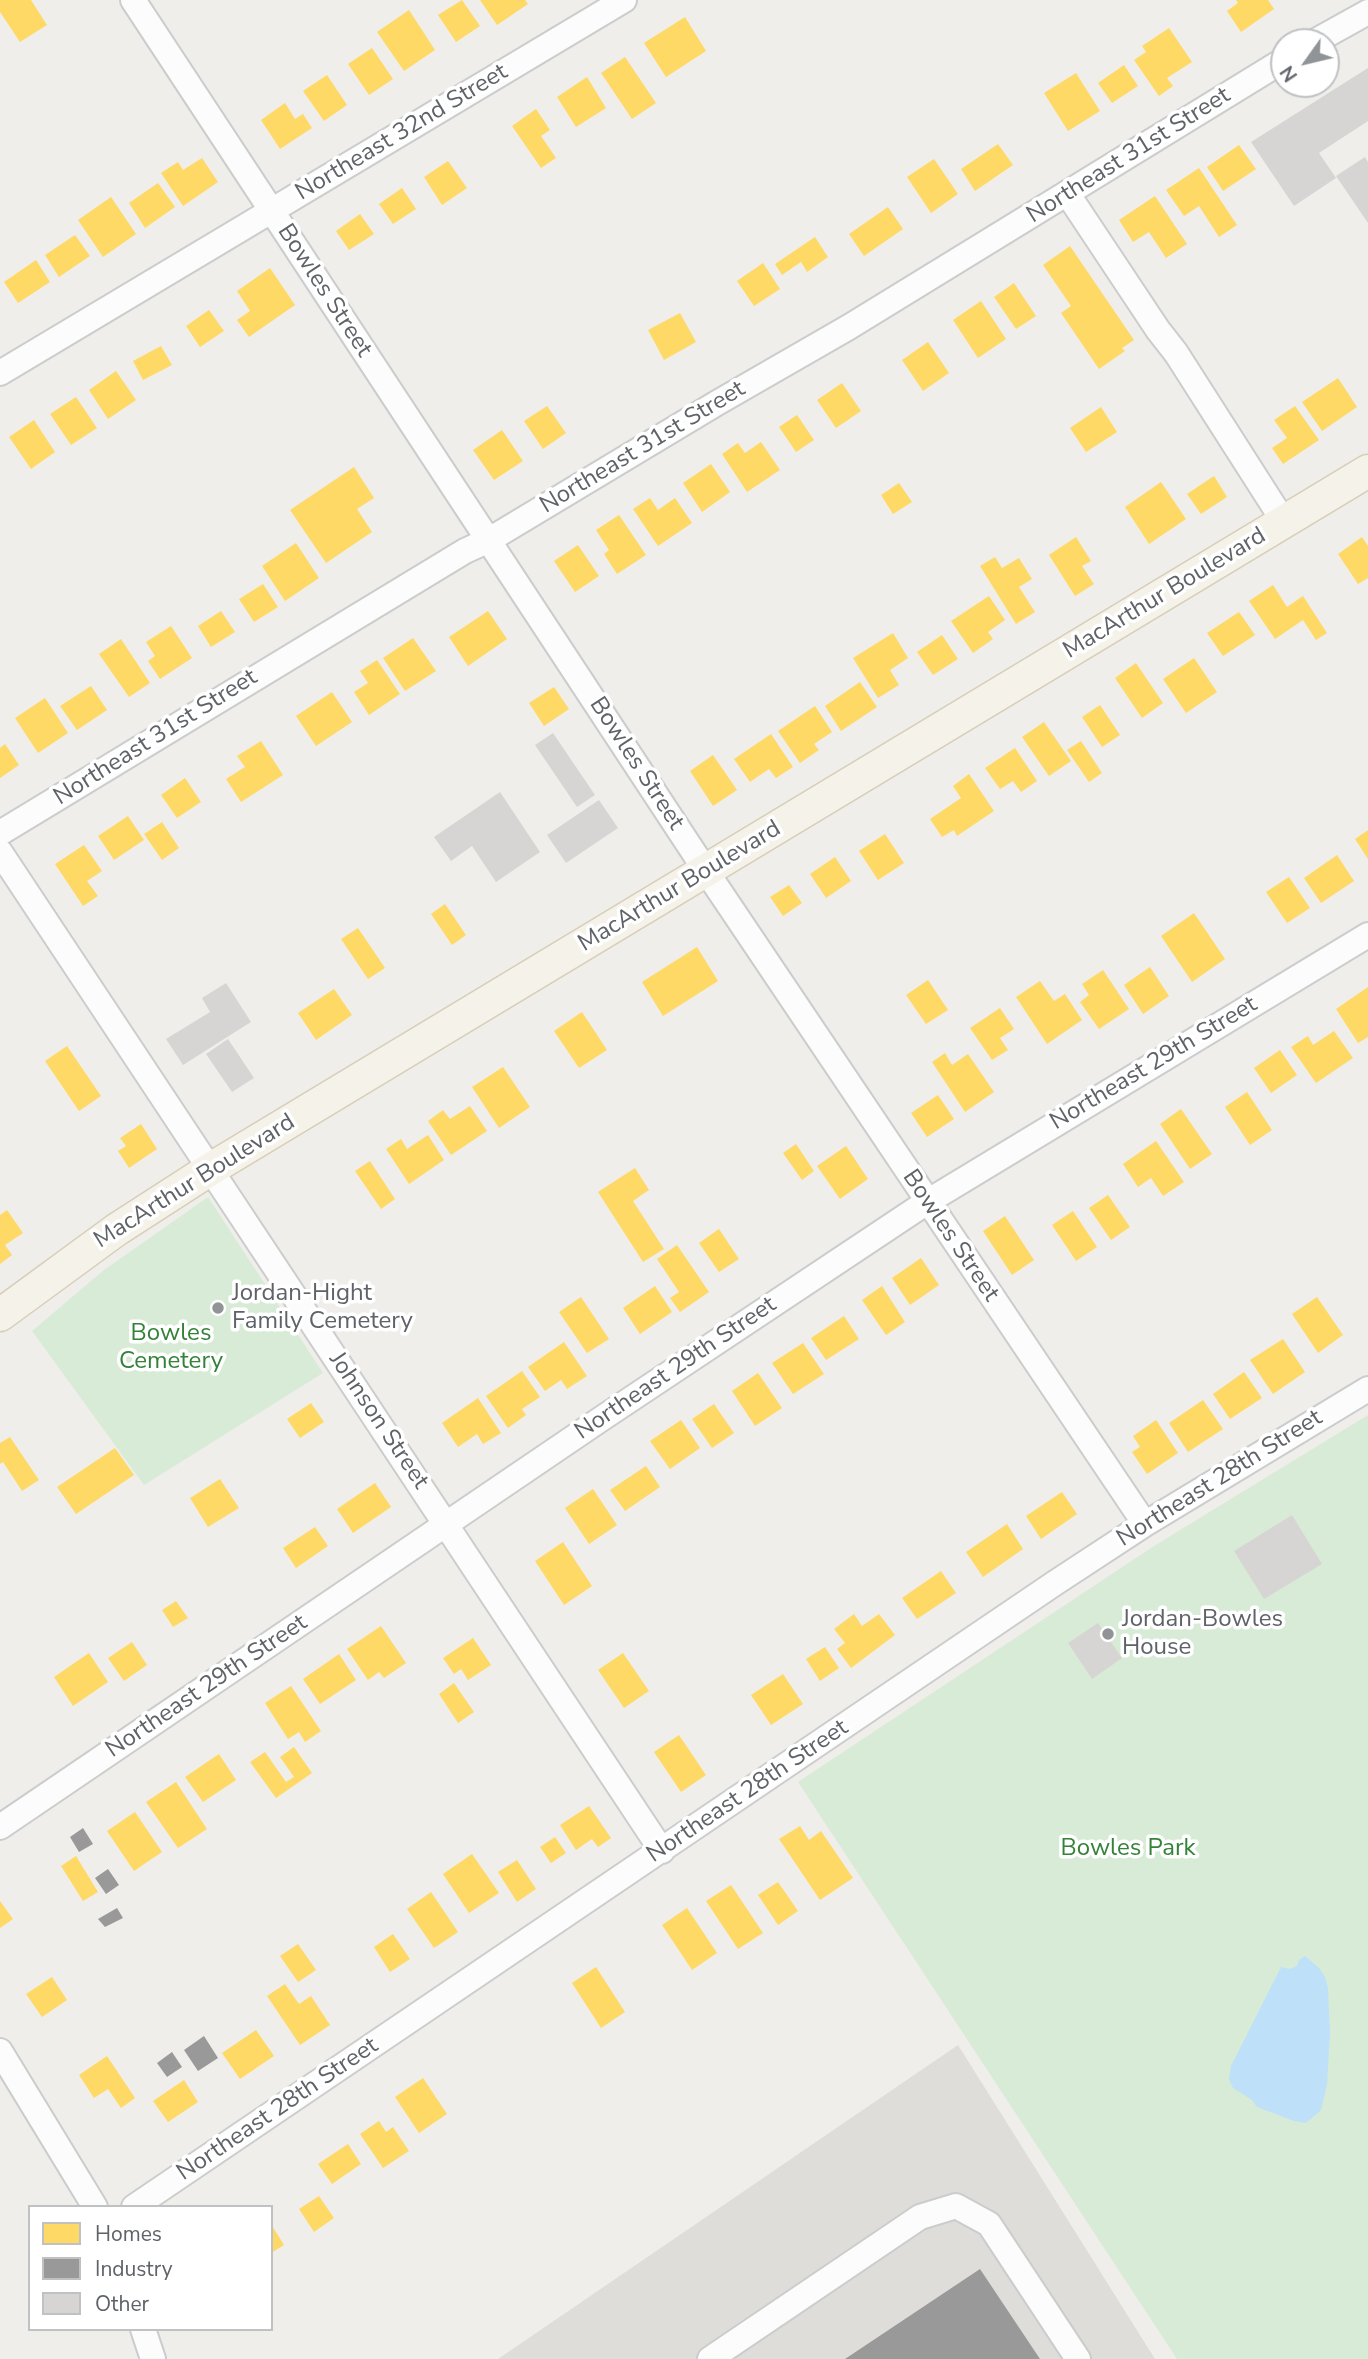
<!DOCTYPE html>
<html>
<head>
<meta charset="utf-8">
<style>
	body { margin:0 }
	#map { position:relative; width:1368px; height:2359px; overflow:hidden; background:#efeeea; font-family:"Nunito Sans",sans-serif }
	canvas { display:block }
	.legend { position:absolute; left:28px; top:2205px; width:245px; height:126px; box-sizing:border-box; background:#fff; border:2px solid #bfc1c3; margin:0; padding:9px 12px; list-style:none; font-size:21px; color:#5f6368 }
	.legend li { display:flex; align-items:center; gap:14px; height:35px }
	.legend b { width:35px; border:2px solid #bfc1c3 }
	.north { position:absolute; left:1270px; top:28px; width:70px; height:70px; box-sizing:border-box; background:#fff; border:2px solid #bfc1c3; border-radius:50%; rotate:236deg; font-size:19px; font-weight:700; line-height:28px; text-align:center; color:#5f6368 }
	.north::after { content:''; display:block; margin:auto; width:24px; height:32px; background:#919496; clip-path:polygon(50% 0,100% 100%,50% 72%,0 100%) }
</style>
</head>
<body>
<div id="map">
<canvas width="1368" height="2359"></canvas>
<ul class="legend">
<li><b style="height:19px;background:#ffd966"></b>Homes</li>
<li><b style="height:19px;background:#999"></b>Industry</li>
<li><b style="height:19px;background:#d6d5d3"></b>Other</li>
</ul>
<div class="north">N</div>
</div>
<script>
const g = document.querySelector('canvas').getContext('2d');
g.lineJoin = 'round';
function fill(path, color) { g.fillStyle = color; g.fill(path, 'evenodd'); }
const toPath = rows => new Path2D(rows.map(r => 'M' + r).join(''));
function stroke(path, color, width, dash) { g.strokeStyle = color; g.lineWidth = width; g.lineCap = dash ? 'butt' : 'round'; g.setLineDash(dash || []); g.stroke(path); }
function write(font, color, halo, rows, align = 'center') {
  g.font = font + ' "Nunito Sans",sans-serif'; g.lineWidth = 7; g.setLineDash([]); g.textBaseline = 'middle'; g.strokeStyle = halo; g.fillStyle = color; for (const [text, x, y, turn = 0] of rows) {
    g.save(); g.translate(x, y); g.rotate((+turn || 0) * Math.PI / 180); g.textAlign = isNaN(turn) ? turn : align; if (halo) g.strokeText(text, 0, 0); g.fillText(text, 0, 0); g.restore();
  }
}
const industrial = toPath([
	[958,2045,1155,2359,498,2359]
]);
const green = toPath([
	[208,1197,323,1373,144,1485,32,1331,104,1270],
	[1368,1415,1368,2359,1177,2359,798,1782,1154,1546]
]);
const water = toPath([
	[1305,1956,1319,1968,1325,1977,1328,1988,1330,2033,1327,2085,1321,2110,1306,2123,1294,2121,1257,2107,1252,2100,1233,2088,1229,2079,1231,2066,1281,1967,1289,1969,1297,1966,1299,1960]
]);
const homes = toPath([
	[0,0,31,0,47,25,20,42,0,12],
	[462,0,480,26,456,42,438,15],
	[480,0,525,0,528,4,497,25],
	[1236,0,1268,0,1274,9,1241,32,1227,11,1238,3],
	[409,10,435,50,404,71,377,32],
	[685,17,706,51,666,77,644,43],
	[1169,28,1192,62,1167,78,1173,86,1159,96,1134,60,1146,52,1142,46],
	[372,48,393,79,369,95,348,64],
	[625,57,656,103,632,119,601,73],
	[1124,65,1138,86,1112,103,1098,83],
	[1076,73,1100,111,1068,131,1044,93],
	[327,75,347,105,324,121,303,91],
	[587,77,606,108,576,127,557,97],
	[285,103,295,119,303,114,312,128,280,149,261,120],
	[536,109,550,130,541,136,556,158,541,168,512,126],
	[998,144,1013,165,975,191,961,169],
	[1239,145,1256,169,1223,191,1207,167],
	[202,158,218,182,183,206,161,173,178,162,183,170],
	[934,159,958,194,931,213,907,177],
	[448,161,467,188,442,205,424,177],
	[1199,168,1237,225,1219,237,1199,206,1184,216,1166,190],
	[158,183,175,207,145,228,129,203],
	[402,188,416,209,393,224,379,204],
	[1155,196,1187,244,1166,258,1149,232,1133,242,1119,220],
	[111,197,136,234,103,257,78,220],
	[888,207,903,229,864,256,849,234],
	[360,214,374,234,349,250,336,231],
	[75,235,90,256,59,277,45,255],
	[815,237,828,257,807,272,801,262,782,275,775,264],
	[1070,246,1134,340,1122,348,1125,351,1099,369,1061,313,1071,306,1043,265],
	[36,260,50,282,18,303,4,282],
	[763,263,780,289,754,306,737,281],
	[270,268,295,305,249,337,237,320,250,311,237,291],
	[1014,283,1036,316,1016,329,994,297],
	[981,301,1006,339,978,358,953,320],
	[209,310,224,331,200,347,186,326],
	[680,313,696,342,664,360,648,330],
	[928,342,949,373,923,391,902,360],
	[161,346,172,365,143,380,133,361],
	[116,371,136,400,108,419,89,390],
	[1338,378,1357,407,1322,431,1302,402],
	[842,383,861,411,836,428,817,400],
	[76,397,97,428,71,445,50,414],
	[547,406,566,433,543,449,524,421],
	[1295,406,1319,440,1283,464,1272,448,1287,438,1274,420],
	[1101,407,1117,432,1086,452,1070,428],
	[797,415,814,440,796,452,779,427],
	[34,420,55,452,31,469,9,437],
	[502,430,523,461,494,480,473,450],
	[761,442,780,470,747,492,722,454,738,443,745,453],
	[711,464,730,492,702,512,683,483],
	[354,467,374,498,357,509,372,532,326,563,290,510],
	[1214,476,1227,497,1201,514,1187,494],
	[1161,482,1186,519,1149,544,1125,507],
	[899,483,912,502,893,514,881,495],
	[650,498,658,510,675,498,692,523,658,546,633,509],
	[619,515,646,555,617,574,604,554,609,550,596,530],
	[1076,537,1091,561,1082,566,1094,584,1075,596,1049,555],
	[1362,537,1368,546,1368,578,1358,584,1338,554],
	[296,543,319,578,285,601,262,566],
	[578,545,599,576,575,592,554,561],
	[995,557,1002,568,1019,558,1032,579,1019,587,1035,612,1016,624,980,566],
	[263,584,278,607,254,622,239,599],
	[1273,585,1287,607,1303,596,1327,633,1316,640,1303,620,1275,639,1249,601],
	[989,596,1005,620,988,632,993,639,973,653,951,621],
	[221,611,235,632,211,647,198,626],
	[488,611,507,639,468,666,449,637],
	[1239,612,1255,635,1223,656,1207,633],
	[171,626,192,658,160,679,148,661,155,656,146,642],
	[893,633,908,658,890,670,899,685,878,698,853,658],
	[942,635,958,659,933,675,917,652],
	[413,638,436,671,405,691,383,658],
	[121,639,150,683,129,697,99,654],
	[1194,658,1217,692,1186,713,1163,679],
	[377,660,400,694,369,715,354,692,368,683,360,671],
	[1136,663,1163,703,1142,718,1115,678],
	[860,682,877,707,841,731,825,706],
	[91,686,107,710,77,730,60,706],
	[554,687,569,709,544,726,529,703],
	[332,692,352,722,316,746,296,716],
	[45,698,68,733,38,753,15,718],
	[1100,705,1120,735,1102,747,1082,717],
	[815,706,832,732,814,744,819,750,800,763,778,731],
	[1044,722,1071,761,1049,776,1022,737],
	[771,734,793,767,776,778,769,769,750,782,734,759],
	[261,741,283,775,241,802,226,779,245,767,237,756],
	[1081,741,1102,773,1089,782,1067,750],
	[5,744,19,765,0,778,0,748],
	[1015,748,1037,781,1021,792,1013,781,1000,789,985,768],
	[713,755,737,790,713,806,690,771],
	[969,774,994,811,957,836,954,830,942,837,930,819,961,798,953,786],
	[185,778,201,802,177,818,161,795],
	[128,816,144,840,114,860,98,836],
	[162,822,179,848,162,860,144,834],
	[1368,830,1368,859,1355,839],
	[885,834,904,863,878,880,859,851],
	[84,845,102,871,87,881,98,896,83,906,55,864],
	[1337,855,1354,881,1321,903,1304,878],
	[835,857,851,881,826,898,810,874],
	[1289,877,1310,908,1287,923,1266,892],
	[789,885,802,903,783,916,770,897],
	[445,904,466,935,452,945,431,914],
	[1194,913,1225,959,1192,982,1161,936],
	[358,928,385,968,368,979,341,939],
	[697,947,718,981,663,1016,642,982],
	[1150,967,1169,996,1143,1014,1124,985],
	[1103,970,1129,1009,1099,1029,1080,1002,1089,995,1082,984],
	[928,980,948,1010,926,1024,906,995],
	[1040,981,1054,1001,1065,994,1082,1020,1047,1044,1016,997],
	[1368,987,1368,1037,1358,1043,1336,1009],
	[334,989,352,1015,316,1040,298,1013],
	[1000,1008,1014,1029,1000,1038,1008,1050,992,1060,970,1028],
	[582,1012,607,1050,579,1068,554,1031],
	[1334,1031,1353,1058,1316,1083,1291,1047,1308,1036,1313,1045],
	[67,1046,101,1096,79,1111,45,1061],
	[1280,1050,1297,1075,1271,1093,1254,1068],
	[945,1053,952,1065,968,1054,994,1092,965,1112,932,1062],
	[503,1067,530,1107,499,1128,472,1087],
	[1247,1092,1272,1130,1250,1145,1225,1107],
	[938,1095,954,1119,927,1137,911,1113],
	[470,1106,487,1131,451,1155,428,1121,443,1110,450,1119],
	[1181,1109,1212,1154,1190,1169,1160,1124],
	[141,1124,157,1149,129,1168,118,1151,126,1146,120,1138],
	[428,1135,444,1160,409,1184,386,1149,401,1139,407,1149],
	[1156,1141,1184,1182,1163,1196,1151,1178,1138,1187,1123,1164],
	[796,1144,814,1171,802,1180,783,1153],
	[846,1146,868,1179,840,1199,817,1166],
	[370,1161,395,1199,381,1209,355,1171],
	[635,1168,649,1190,633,1201,664,1249,643,1262,598,1192],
	[1108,1195,1130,1227,1111,1240,1089,1208],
	[7,1210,23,1233,5,1245,12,1255,0,1264,0,1215],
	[1073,1211,1097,1247,1076,1261,1052,1225],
	[1005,1216,1034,1260,1012,1275,983,1231],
	[719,1229,739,1259,719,1272,699,1243],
	[677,1245,709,1292,680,1312,670,1298,679,1292,657,1259],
	[921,1258,939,1285,910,1305,892,1278],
	[655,1286,672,1312,640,1334,623,1308],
	[882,1286,905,1322,886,1335,862,1300],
	[581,1297,609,1339,587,1353,559,1312],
	[1317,1297,1343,1335,1318,1353,1292,1314],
	[844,1316,859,1339,826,1360,811,1338],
	[1283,1339,1305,1372,1273,1394,1250,1360],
	[564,1342,587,1376,567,1389,561,1380,545,1391,528,1367],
	[803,1343,824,1374,793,1394,772,1363],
	[522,1371,540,1397,522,1409,526,1415,508,1428,486,1396],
	[1244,1372,1262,1398,1230,1419,1213,1394],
	[758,1373,782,1408,755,1426,732,1391],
	[478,1398,501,1433,483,1444,477,1434,458,1447,442,1423],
	[1203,1400,1223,1429,1188,1452,1169,1423],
	[311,1403,324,1422,300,1438,287,1419],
	[714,1404,734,1433,712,1448,692,1419],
	[681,1420,700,1448,670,1469,650,1441],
	[1156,1420,1178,1453,1147,1474,1132,1452,1140,1447,1133,1436],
	[10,1437,39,1480,22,1491,3,1462,0,1464,0,1443],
	[115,1448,134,1475,76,1514,57,1487],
	[646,1466,660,1487,625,1511,610,1490],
	[220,1479,239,1508,208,1527,190,1498],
	[375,1483,391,1507,353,1533,337,1509],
	[593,1489,617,1525,589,1544,565,1508],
	[1062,1492,1077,1514,1041,1539,1026,1516],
	[1007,1524,1023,1549,983,1577,966,1552],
	[315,1527,328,1546,296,1568,283,1548],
	[563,1542,592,1586,564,1605,535,1561],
	[941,1571,956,1593,917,1619,902,1598],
	[176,1601,188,1618,173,1627,162,1610],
	[854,1614,862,1626,879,1614,895,1635,851,1668,837,1649,845,1643,834,1629],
	[381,1626,406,1663,384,1678,379,1672,368,1680,347,1649],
	[473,1638,491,1665,468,1680,461,1669,454,1674,443,1658],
	[132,1642,147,1665,124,1681,108,1658],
	[825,1647,839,1668,820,1681,806,1659],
	[89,1653,108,1682,73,1706,54,1677],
	[623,1653,649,1691,624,1708,598,1670],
	[339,1654,356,1680,320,1704,303,1679],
	[783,1674,803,1704,771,1725,751,1695],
	[454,1683,474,1712,458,1723,439,1694],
	[291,1686,321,1731,305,1742,299,1732,288,1739,265,1703],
	[679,1735,706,1775,681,1792,654,1752],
	[294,1747,312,1773,276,1798,250,1762,265,1752,286,1782,294,1777,280,1757],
	[219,1754,236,1780,203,1802,185,1777],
	[176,1782,207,1829,178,1848,146,1802],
	[589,1806,611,1838,598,1847,592,1839,576,1850,560,1825],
	[135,1812,162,1852,134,1871,107,1831],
	[800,1826,809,1840,821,1831,853,1878,820,1900,779,1839],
	[555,1837,566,1853,551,1863,540,1847],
	[472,1854,499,1893,469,1913,443,1874],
	[76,1856,98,1892,83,1901,61,1866],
	[517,1860,536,1889,517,1902,498,1872],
	[778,1882,798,1911,778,1925,758,1895],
	[731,1885,763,1933,738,1949,706,1901],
	[431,1892,458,1932,434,1948,407,1909],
	[0,1901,13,1919,0,1928],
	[687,1908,717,1953,692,1970,662,1925],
	[393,1934,410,1959,390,1972,374,1947],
	[298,1944,316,1970,298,1982,280,1956],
	[596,1967,625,2012,601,2028,572,1983],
	[52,1977,67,2000,42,2017,26,1994],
	[285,1984,299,2004,311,1996,330,2025,300,2045,267,1996],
	[256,2030,274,2056,240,2079,222,2053],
	[107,2056,135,2098,121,2108,108,2089,94,2098,79,2075],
	[423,2078,447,2114,419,2133,395,2097],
	[184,2080,198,2102,168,2122,153,2101],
	[379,2121,386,2132,393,2127,409,2151,383,2168,360,2134],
	[348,2144,361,2164,332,2184,318,2164],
	[319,2196,334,2218,314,2232,299,2209],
	[271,2224,284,2245,271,2253]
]);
const industry = toPath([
	[83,1828,93,1844,79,1852,70,1837],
	[108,1869,119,1885,106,1894,95,1878],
	[117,1908,123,1918,105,1927,98,1919],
	[204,2036,218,2058,198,2071,184,2050],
	[172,2052,182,2067,167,2077,157,2063],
	[980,2269,1040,2359,845,2359]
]);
const building = toPath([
	[1368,68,1368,121,1319,153,1336,178,1294,206,1251,142],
	[1365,157,1368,162,1368,223,1336,176],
	[553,733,595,795,577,807,535,745],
	[500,792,540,852,496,882,472,846,451,861,434,837],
	[599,800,618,828,566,863,547,835],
	[226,983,251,1022,183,1065,166,1039,210,1012,202,998],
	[228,1039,254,1078,232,1092,206,1054],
	[1292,1515,1322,1564,1264,1599,1234,1551],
	[1098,1623,1122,1658,1092,1679,1068,1643]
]);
const minor = toPath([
	[133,0,706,871,1145,1524],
	[1314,42,1368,12],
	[1067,193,1158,330,1176,353,1284,522],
	[0,373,624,0],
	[0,833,465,551,489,540,717,403,849,327,1284,60],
	[0,852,662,1851],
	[0,1827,601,1419,927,1202,1368,935],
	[0,2051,95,2207],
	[134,2207,1055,1583,1145,1524,1368,1389],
	[143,2329,153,2359],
	[710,2359,920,2217,956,2206,989,2224,1078,2359]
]);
const major = toPath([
	[0,1315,116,1230,209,1170,1368,471]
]);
const markers = [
	[218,1308,7,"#919496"],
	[1108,1634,7,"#919496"]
];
const streetNames = [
	["Northeast 32nd Street",402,133,-31],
	["Northeast 31st Street",1129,156,-32],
	["Bowles Street",324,291,57],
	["Northeast 31st Street",643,448,-31],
	["MacArthur Boulevard",1165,594,-31],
	["Northeast 31st Street",156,738,-32],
	["Bowles Street",636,764,57],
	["MacArthur Boulevard",680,887,-31],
	["Northeast 29th Street",1154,1064,-31],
	["MacArthur Boulevard",195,1182,-32],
	["Bowles Street",950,1236,56],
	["Northeast 29th Street",676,1369,-34],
	["Johnson Street",378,1421,56],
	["Northeast 28th Street",1220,1479,-32],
	["Northeast 29th Street",207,1687,-34],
	["Northeast 28th Street",748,1792,-34],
	["Northeast 28th Street",278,2110,-34]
];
const poiNames = [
	["Jordan-Hight",232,1294],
	["Family Cemetery",232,1322],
	["Jordan-Bowles",1122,1620],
	["House",1122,1648]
];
const parkNames = [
	["Bowles",171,1334],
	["Cemetery",171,1362],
	["Bowles Park",1128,1849]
];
fill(industrial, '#dfddda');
fill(green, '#d8ebd6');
fill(water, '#bfe0f9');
fill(homes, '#ffd966');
fill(industry, '#999');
fill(building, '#d6d5d3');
stroke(minor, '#cbcccc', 28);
stroke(major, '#d7ceb8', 35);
stroke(minor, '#fdfcfc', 24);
stroke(major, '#f4f2e9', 32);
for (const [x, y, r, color] of markers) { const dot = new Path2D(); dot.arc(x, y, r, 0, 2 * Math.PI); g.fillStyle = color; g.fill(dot); stroke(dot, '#fff', 2.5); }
write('24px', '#5f6368', '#fff', streetNames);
write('24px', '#5f6368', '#fff', poiNames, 'left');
write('24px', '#348238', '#fff', parkNames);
</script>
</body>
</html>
